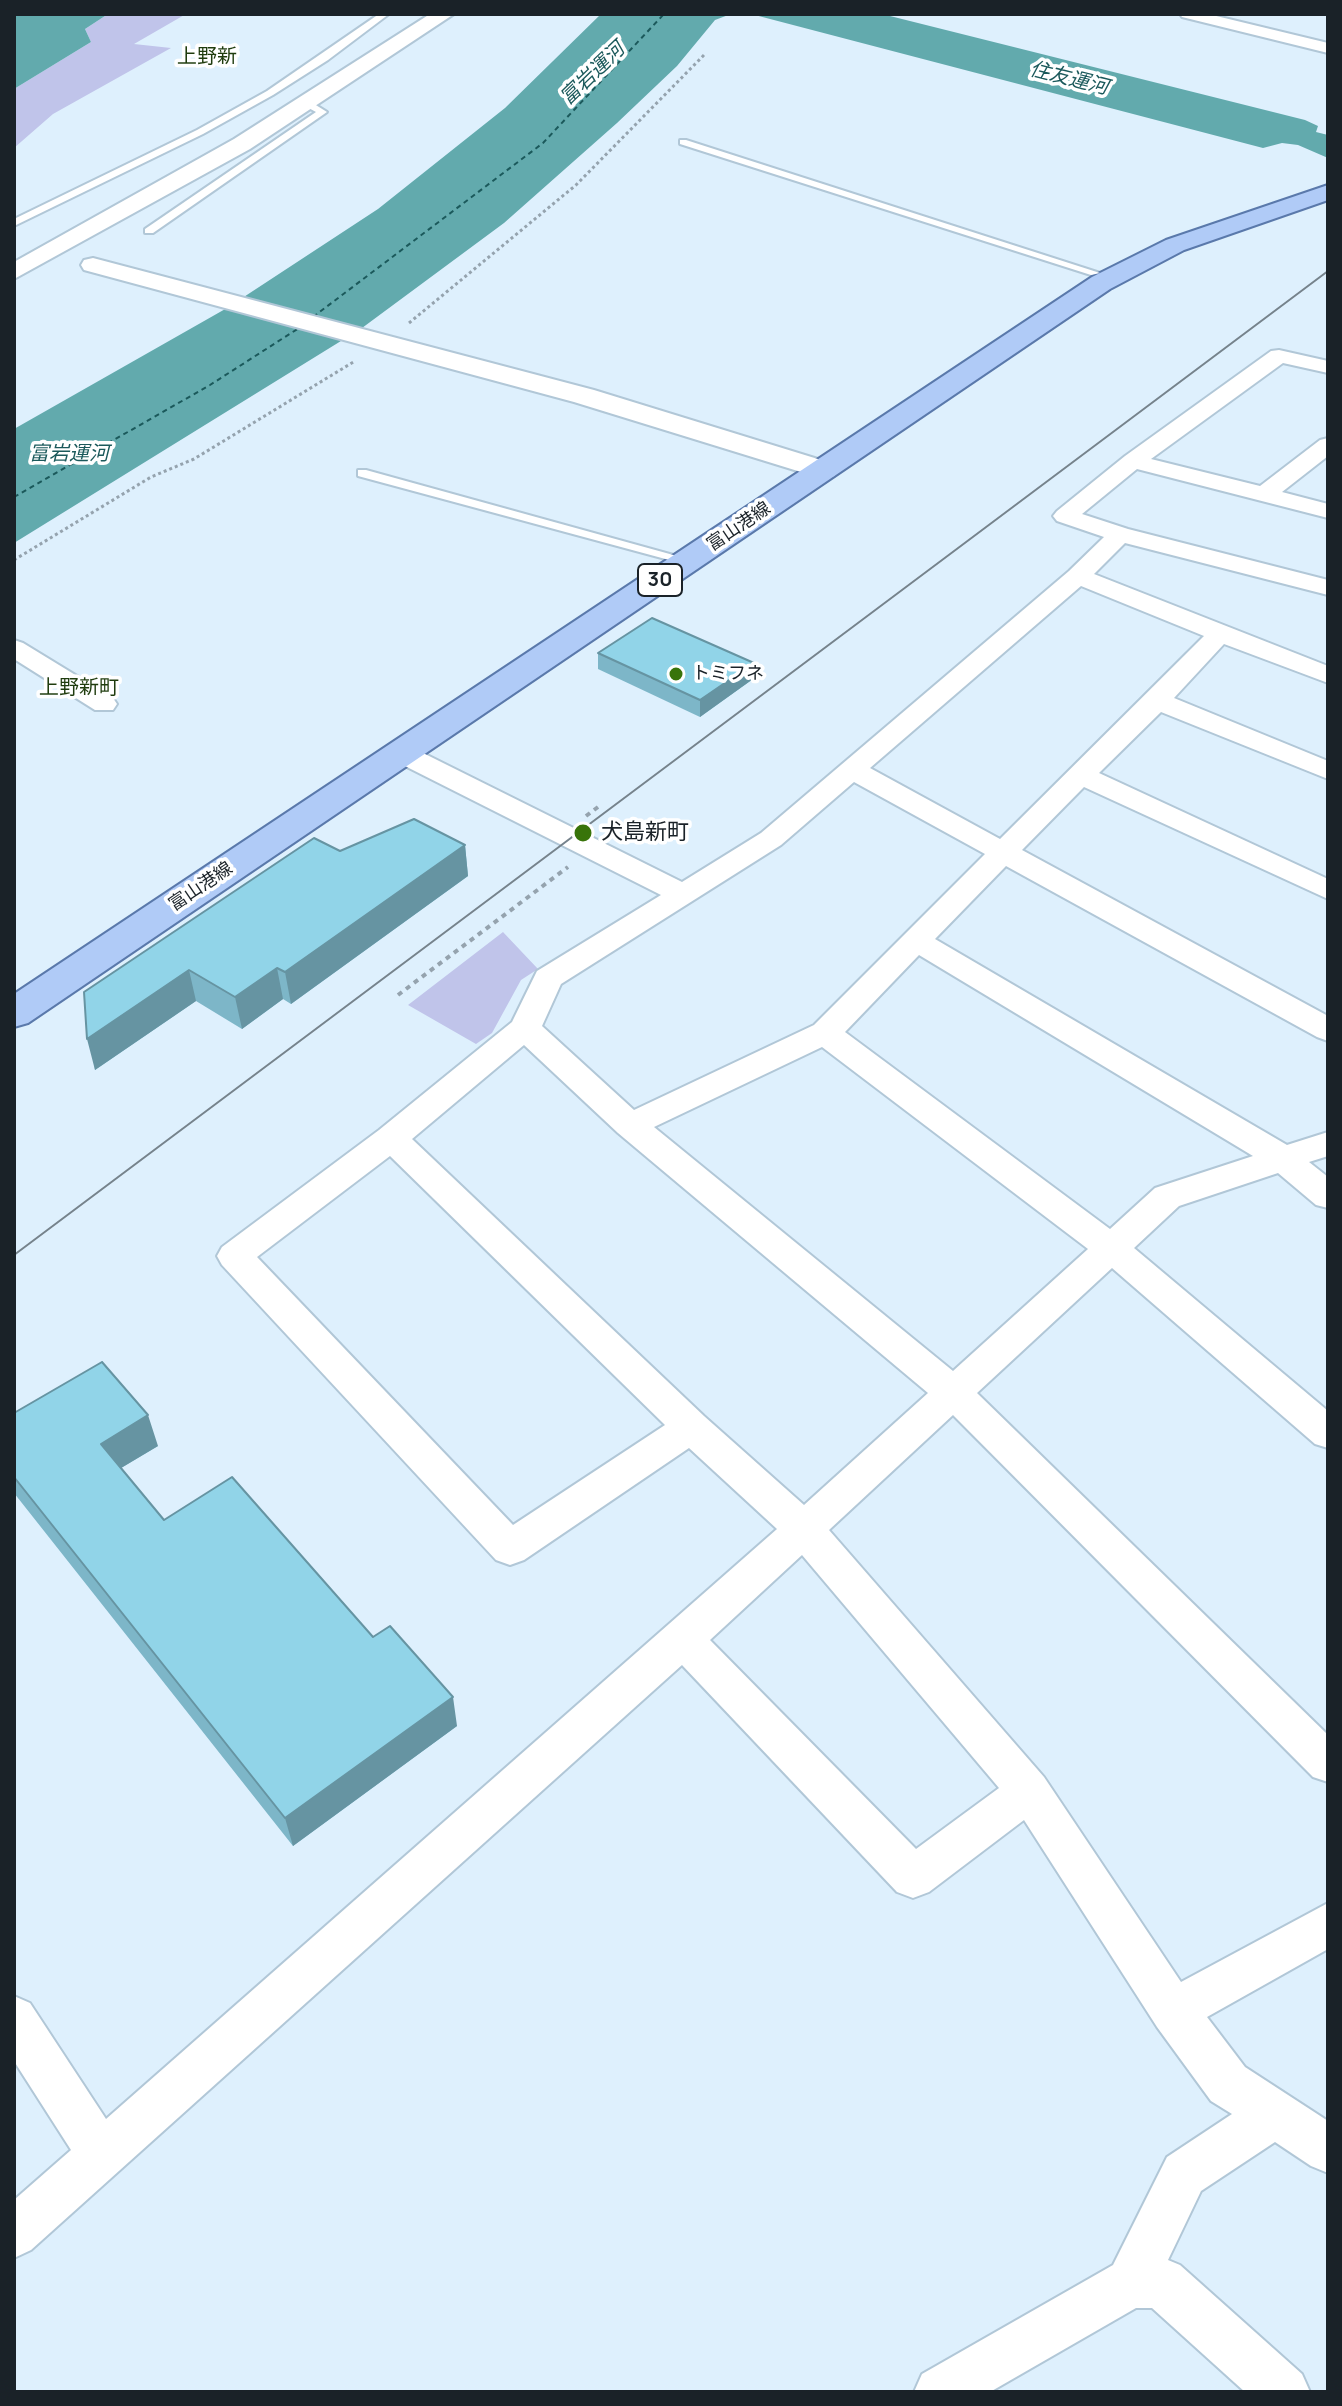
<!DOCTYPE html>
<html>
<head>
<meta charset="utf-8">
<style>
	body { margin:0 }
	#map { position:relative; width:1342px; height:2406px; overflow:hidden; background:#def0fd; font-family:Manrope,sans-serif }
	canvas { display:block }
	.frame { position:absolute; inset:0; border:16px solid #1a2228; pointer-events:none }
</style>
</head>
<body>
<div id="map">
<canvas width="1342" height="2406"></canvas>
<div class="frame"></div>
</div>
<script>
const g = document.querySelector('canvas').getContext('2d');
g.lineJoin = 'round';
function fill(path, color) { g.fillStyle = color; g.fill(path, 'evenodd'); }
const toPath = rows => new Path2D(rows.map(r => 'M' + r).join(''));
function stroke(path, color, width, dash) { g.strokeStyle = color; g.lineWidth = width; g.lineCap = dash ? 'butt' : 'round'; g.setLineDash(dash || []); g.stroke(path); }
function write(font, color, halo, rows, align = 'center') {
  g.font = font + ' Manrope,"Noto Sans JP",sans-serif'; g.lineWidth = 7; g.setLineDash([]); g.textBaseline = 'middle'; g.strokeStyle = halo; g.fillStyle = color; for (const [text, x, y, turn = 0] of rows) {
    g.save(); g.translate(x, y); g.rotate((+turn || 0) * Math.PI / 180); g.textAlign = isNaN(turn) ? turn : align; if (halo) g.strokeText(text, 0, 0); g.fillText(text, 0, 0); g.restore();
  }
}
const green = toPath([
	[108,14,186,14,134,44,171,48,53,114,14,148,14,89,91,42,85,29],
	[503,932,538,969,521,980,492,1033,476,1044,408,1005]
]);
const water = toPath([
	[14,14,108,14,85,29,91,42,14,89],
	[601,14,731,14,715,20,677,66,617,123,504,223,362,328,14,543,14,429,227,308,378,209,505,108],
	[751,14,882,14,1305,120,1318,126,1316,132,1328,135,1328,158,1298,145,1282,143,1263,148]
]);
const ferry = toPath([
	[313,317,543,143,664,14],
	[14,497,210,385,299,328]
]);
const pathFar1 = toPath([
	[409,323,576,185,706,53],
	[14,560,151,477,194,459,355,361]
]);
const path = toPath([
	[586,816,598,807],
	[398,995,568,867]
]);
const service = toPath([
	[379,14,389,14,328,60,273,95,203,134,14,226,14,219,197,130,267,91,379,14],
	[305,102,311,102,327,112,153,233,145,233,145,229,316,112,305,106,305,102],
	[680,140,686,140,1100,273,1091,275,680,144,680,140],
	[358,470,366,470,695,561,684,564,358,476,358,470]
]);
const minor = toPath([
	[1180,14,1208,14,1328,43,1328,53,1182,17,1180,14],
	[1279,350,1328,361,1328,373,1283,363,1151,459,1260,486,1320,440,1328,438,1328,456,1282,492,1328,504,1328,518,1137,469,1082,514,1128,529,1328,580,1328,595,1125,543,1094,574,1328,666,1328,683,1224,644,1174,698,1328,761,1328,779,1161,712,1099,773,1328,879,1328,899,1084,787,1022,850,1328,1016,1328,1041,1317,1037,1006,866,935,939,1287,1145,1328,1132,1328,1156,1309,1162,1328,1177,1328,1208,1316,1205,1278,1173,1179,1206,1134,1248,1328,1411,1328,1448,1315,1444,1112,1268,977,1393,1328,1735,1328,1782,1313,1777,953,1415,829,1530,1044,1777,1181,1982,1328,1903,1328,1949,1207,2017,1245,2067,1328,2121,1328,2173,1311,2166,1275,2142,1201,2191,1168,2260,1180,2265,1302,2374,1310,2392,1245,2392,1152,2308,1136,2308,990,2392,914,2392,922,2374,1113,2265,1167,2157,1232,2114,1211,2101,1157,2027,1024,1820,929,1892,913,1898,897,1892,682,1665,31,2250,14,2258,14,2200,71,2150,14,2061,14,1996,30,2003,106,2119,777,1529,689,1448,524,1560,510,1565,496,1560,222,1265,217,1256,222,1247,379,1130,512,1022,537,971,661,895,391,759,387,753,391,747,401,745,411,747,682,882,761,833,1069,571,1104,537,1057,521,1053,516,1057,511,1125,456,1271,351,1279,350],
	[1081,586,1204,636,1000,839,870,768,1081,586],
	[854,782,985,854,814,1025,634,1110,542,1026,561,984,781,845,854,782],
	[919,955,1253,1156,1155,1188,1110,1229,845,1032,919,955],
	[524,1045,618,1133,928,1393,804,1505,704,1416,412,1139,524,1045],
	[822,1047,1088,1249,953,1371,654,1127,822,1047],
	[390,1156,665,1425,513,1525,257,1257,390,1156],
	[802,1555,999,1788,916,1849,710,1640,802,1555],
	[14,640,23,643,113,698,117,704,113,710,95,710,14,659,14,640]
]);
const tertiary = toPath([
	[430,14,454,14,250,149,14,279,14,262,234,139,430,14],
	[93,258,594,390,834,464,838,470,834,476,824,479,814,476,574,402,84,270,81,265,84,260,93,258]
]);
const primary = toPath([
	[1328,185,1328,200,1184,250,1110,289,28,1023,14,1027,14,994,1092,277,1166,240,1328,185]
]);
const tram = toPath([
	[14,1255,1328,271]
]);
const wall = toPath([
	[598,653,753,679,700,717,598,669],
	[465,845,468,876,291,1004,283,999,242,1029,196,1001,95,1070,84,992,340,851],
	[14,1413,158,1446,121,1468,164,1520,373,1637,457,1726,293,1846,14,1493]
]);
const shadedWall = toPath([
	[754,663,753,679,700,717,700,700],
	[465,845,468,876,291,1004,285,972],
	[277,968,283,999,242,1029,235,997],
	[189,970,196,1001,95,1070,87,1039],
	[148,1415,158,1446,111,1474,101,1444],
	[453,1697,457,1726,293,1846,285,1818]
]);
const building = toPath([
	[652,618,754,663,700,700,598,653,652,618],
	[414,819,465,845,285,972,277,968,235,997,189,970,87,1039,84,992,314,838,340,851,414,819],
	[102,1362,148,1415,101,1444,164,1520,232,1477,373,1637,390,1626,453,1697,285,1818,14,1477,14,1413,102,1362]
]);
const markers = [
	[676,674,8,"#38740a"],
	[583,833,10,"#38740a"]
];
const farStreetnames = [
	["富山港線",739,527,-34],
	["富山港線",201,887,-34]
];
const farPoinames = [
	["トミフネ",692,674]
];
const farNeighbourhoodnames = [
	["上野新",207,57],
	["上野新町",79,688]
];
const farWaternames = [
	["富岩運河",593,74,-44],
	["住友運河",1069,79,14],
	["富岩運河",69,454]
];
const shields = [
	[660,580,44]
];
const shieldNames = [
	["30",660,580]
];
const poiNames = [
	["犬島新町",601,833]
];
fill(green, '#c0c4ea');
fill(water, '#62aaad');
stroke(ferry, '#1b595b', 2, [5, 4]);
stroke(service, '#b1c7d7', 4);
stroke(minor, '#b1c7d7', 4);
stroke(tertiary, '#b1c7d7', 4);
stroke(primary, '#5a79ab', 4);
stroke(pathFar1, '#95a3ae', 3, [3, 3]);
stroke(path, '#95a3ae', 4, [5, 5]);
fill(service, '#fff');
fill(minor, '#fff');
fill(tertiary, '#fff');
fill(primary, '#b0cbf7');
stroke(tram, '#76838c', 2);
fill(wall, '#7db6c8');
fill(shadedWall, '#6694a2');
fill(building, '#91d4e8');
stroke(building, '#6694a2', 2);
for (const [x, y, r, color] of markers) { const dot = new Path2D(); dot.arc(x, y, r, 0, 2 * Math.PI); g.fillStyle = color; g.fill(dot); stroke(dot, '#fff', 3); }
write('18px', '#1a2228', '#fff', farStreetnames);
write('18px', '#1a2228', '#fff', farPoinames, 'left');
write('20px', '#1f3c0e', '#fff', farNeighbourhoodnames);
write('italic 20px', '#1b595b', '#fff', farWaternames);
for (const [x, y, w] of shields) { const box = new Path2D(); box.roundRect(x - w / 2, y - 16, w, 32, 6); g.fillStyle = '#fff'; g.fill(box); stroke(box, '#1a2228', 2); }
write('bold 20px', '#1a2228', null, shieldNames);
write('22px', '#1a2228', '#fff', poiNames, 'left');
</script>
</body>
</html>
